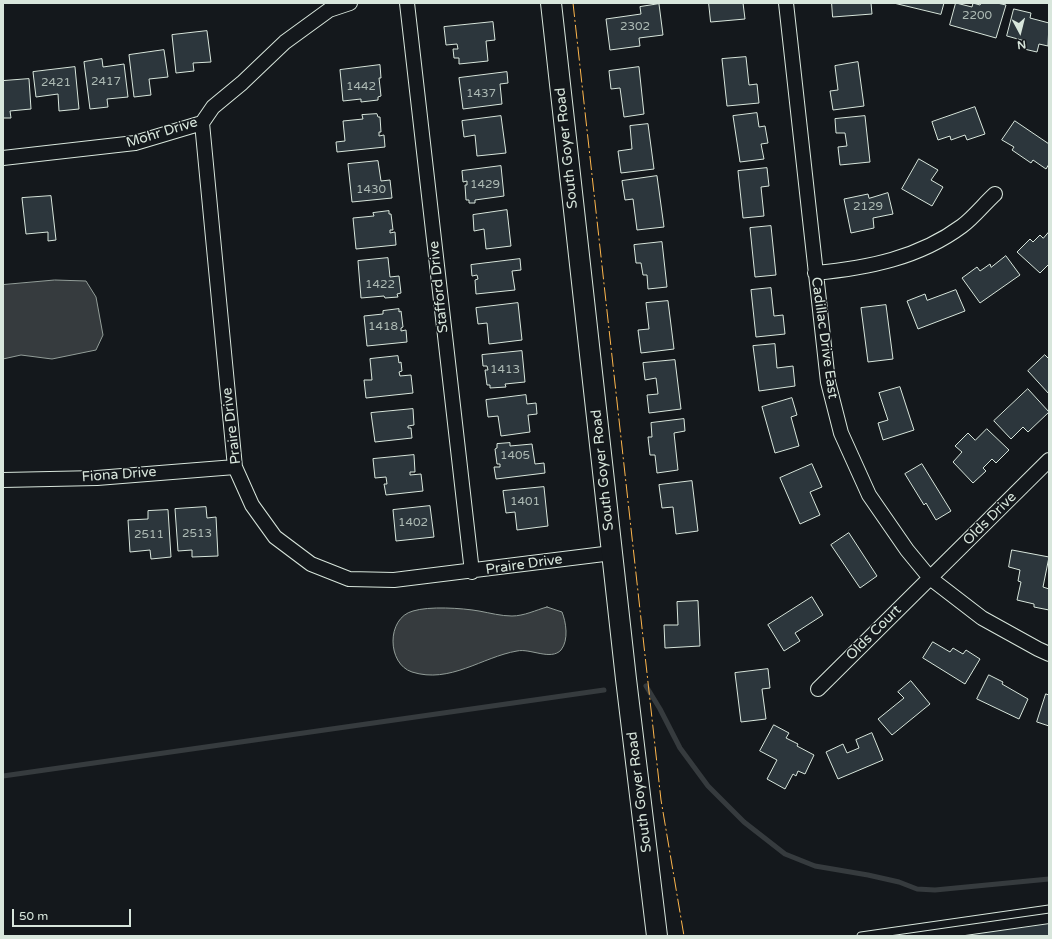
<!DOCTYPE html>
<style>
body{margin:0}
#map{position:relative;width:1052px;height:939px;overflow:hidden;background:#14181c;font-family:"Varela Round",sans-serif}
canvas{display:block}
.frame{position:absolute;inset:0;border:4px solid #d8e6dc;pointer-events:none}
.north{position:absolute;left:1000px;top:12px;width:40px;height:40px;-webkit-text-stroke:3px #14181c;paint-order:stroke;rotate:173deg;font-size:11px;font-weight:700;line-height:16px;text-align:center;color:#d8e6dc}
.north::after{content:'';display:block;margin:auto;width:14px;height:18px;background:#d8e6dc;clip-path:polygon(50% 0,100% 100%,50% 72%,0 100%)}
.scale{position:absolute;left:12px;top:909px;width:119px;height:18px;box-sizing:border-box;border:2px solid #d8e6dc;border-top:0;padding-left:5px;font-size:12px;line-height:14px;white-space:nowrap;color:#d8e6dc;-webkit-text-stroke:3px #14181c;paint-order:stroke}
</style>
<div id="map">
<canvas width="1052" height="939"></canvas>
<div class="frame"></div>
<div class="north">N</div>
<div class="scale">50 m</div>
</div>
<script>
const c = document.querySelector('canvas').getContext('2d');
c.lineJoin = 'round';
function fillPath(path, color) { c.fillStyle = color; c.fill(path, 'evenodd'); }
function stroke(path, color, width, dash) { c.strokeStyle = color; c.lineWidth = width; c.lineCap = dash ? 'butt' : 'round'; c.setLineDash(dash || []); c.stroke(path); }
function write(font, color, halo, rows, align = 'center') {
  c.font = font + ' "Varela Round",sans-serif'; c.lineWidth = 3; c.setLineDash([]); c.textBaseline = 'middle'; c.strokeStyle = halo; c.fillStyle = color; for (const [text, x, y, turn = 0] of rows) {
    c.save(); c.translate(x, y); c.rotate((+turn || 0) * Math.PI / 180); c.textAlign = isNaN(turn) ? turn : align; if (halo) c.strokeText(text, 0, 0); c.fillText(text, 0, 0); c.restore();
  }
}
const water = new Path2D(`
 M55,280L86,281L96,297L103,335L96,350L52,359L21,355L3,359V285Z
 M547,607L562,612C566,622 569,640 561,650C551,661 530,648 517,651C482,657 450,684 412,672C387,664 386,618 413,611C429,606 462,608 479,611C490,613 501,616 512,616C524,616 536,610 547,607Z`);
fillPath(water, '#363b3e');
stroke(water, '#939e99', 1);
stroke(new Path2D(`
 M646,686L660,709L680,748L708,786L744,822L785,854L815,866L868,875L899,882L917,889L935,890L1049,879
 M3,776L604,690`), '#363b3e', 5);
const building = new Path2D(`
 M709,3H743L745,19L711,22Z
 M832,3H871L872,14L833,17Z
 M894,3H944L941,14Z
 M956,3L972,7L973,3L980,5L981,3H997L1006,5L996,38L950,25Z
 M659,4L663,35L639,38L640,46L610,50L606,19L641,14L640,7Z
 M1014,9L1031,13L1030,18L1049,23L1048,46L1039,44L1037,52L1024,49L1025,41L1007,36Z
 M493,22L495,40L486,41L488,61L459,64V58H454L453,49H458L457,44L446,45L444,27Z
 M207,31L211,62L193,63L194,71L176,73L172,35Z
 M164,50L168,77L149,79L151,95L134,97L129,55Z
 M746,57L749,85L757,84L759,103L727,106L722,59Z
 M102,59L103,67L124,64L128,97L107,99L108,107L90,109L84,62Z
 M858,62L864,106L833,110L830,91L838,90L835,66Z
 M380,65L381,78H379L381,96L378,97V100L361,102V99L343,101L340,70Z
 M75,67L79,109L59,111L58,94L36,97L33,72Z
 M639,67L644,114L624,117L620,88L611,89L609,71Z
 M507,72L508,83L500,84L502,104L463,109L459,78Z
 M29,79L31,109L10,111L11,118H3V81Z
 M975,107L985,134L967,140L965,135L951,140L950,136L938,140L932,122Z
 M757,113L759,127L765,126L768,143L761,144L764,159L740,162L733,116Z
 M377,114L378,117H380L381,132H379V136L384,135L385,147L337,152L336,142L345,141L343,121L363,119L362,115Z
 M501,116L506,153L477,156L475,135L464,137L462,121Z
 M865,116L870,162L840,165L838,147L847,146L845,133H836L835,119Z
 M1015,121L1049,144V164L1046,169L1033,160L1031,163L1012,150L1014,147L1002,140Z
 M648,124L654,169L621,173L618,151L632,149L630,126Z
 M919,159L938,170L931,180L943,187L932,206L902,189Z
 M378,161L381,181L390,180L392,198L352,202L348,164Z
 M501,166L504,196L475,200V203H469V200H466L465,185H467V181L463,182L462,171Z
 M767,168L769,186L761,187L764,216L743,218L738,171Z
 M657,176L664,227L637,230L633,199L625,200L622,181Z
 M888,193L893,214L873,218L874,228L851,233L844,199L868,194L869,198Z
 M51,196L56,240L48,241V232L26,234L22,198Z
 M507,210L511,246L486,249L484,229L474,231L473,215Z
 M389,211V214H391L393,230H390V233L395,232L396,245L356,249L353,218L374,216L373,213Z
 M771,226L776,275L755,277L750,228Z
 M1049,232V264L1040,273L1017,252L1030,239L1033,242L1040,235L1043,238Z
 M662,242L667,287L648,289L647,275H643L641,263H636L634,245Z
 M1006,256L1020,275L980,303L962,278L977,267L980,271L990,264L991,267Z
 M388,258L390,277L399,276L401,293L397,294L398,297L385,298L384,296L361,298L358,261Z
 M520,259L521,270L512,271L515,290L476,294L475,280L478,279L477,275L472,276L471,265Z
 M771,288L774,316L783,315L785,334L756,337L751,290Z
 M956,290L965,311L918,329L907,301L925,294L927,300Z
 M668,301L674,349L641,353L638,330L649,329L646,303Z
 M518,303L522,340L489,344L487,323L478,324L476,308Z
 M886,305L893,359L868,362L861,308Z
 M399,309V312L401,311L403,327L401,328V331L406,330L407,342L367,346L364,316L383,314V311Z
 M775,344L777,368L793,366L795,386L759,391L753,346Z
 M522,351L525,382L505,384L506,387L490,388V385H487L485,370H488L487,366H483L482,355Z
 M1045,355L1049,359V394L1028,371Z
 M398,356L399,363L401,362L402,371L399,372L400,376L411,375L413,393L366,398L364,380H372L370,359Z
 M675,360L681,409L649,413L647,395L658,394L656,378L645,380L643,363Z
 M900,387L914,430L883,440L878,423L888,420L879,393Z
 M1028,389L1049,412L1028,432L1023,427L1011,439L994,421Z
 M526,395L527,404L536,403L537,414L528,415L530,432L501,436L498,416L488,417L486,400Z
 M792,398L797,415L791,417L799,446L775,453L762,407Z
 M413,409L414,425L408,426V428H411L412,438L375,442L371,413Z
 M684,419L685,431L674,433L678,470L657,473L655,455H650L648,437H652L651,423Z
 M987,429L1009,450L996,463L992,459L983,468L986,471L973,483L953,462L962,452L955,446L968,433L975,440Z
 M510,443V446L532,444L535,464L544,463L545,473L496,479L494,467H500V464H497L495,449L497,448V444Z
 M414,455L415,472H410V475L421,474L423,491L386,495L384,484H387L386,477L375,478L373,459Z
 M812,464L822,487L810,492L820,515L800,524L780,478Z
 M922,464L951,511L936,520L926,503L924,505L905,474Z
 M692,481L698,531L676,534L673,507L662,508L659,485Z
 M544,487L548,526L517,530L515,512L506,513L503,491Z
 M430,506L434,537L396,541L393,510Z
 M206,507L207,518L216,517L218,556L192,557V550L178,551L175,509Z
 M168,510L171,557L151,559L150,550L130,552L128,520L148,519V511Z
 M849,533L877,576L860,588L831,545Z
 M1012,550L1049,557L1043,587L1049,589V610L1034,607V604L1017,600L1021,582L1018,581L1020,570L1009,567Z
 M812,597L823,615L795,633L800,641L784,651L768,625Z
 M698,601L700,646L665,648L664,625H678L677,602Z
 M933,642L950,652L953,648L963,654L966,650L980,659L965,684L923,658Z
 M768,669L770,688L762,689L766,719L741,722L735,673Z
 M989,675L1003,682L1002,684L1028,699L1019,719L977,699Z
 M911,681L930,704L892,735L878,719L904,698L898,692Z
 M1046,694L1049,695V726L1037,722Z
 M774,725L789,733L786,738L798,744L797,746L814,755L805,774L798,771L796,776L793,774L785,789L767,779L777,760L760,751Z
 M872,733L883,760L838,779L826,752L843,744L847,753L859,748L856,740Z
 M1049,924V936H962Z`);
fillPath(building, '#2c363c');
stroke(building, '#d8e6dc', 1);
const lane = new Path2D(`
 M861,936L1049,909`);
const street = new Path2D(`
 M407,3L472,572
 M786,3L828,382L841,433L869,495L907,550L930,578L982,618L1038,649L1049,654
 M202,123L235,467L252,505L275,537L311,564L349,579L394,580L612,553
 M3,158L135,143L202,123L213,107L242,83L285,42L329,10L350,3
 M815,273C868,268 919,258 962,226C974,217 984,204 995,194
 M3,480L97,478L235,467
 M818,689L1049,460`);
const secondary = new Path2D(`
 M551,3L626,679L657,936`);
stroke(lane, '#d8e6dc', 9);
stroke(street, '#d8e6dc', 16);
stroke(secondary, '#d8e6dc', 22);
stroke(lane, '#14181c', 7);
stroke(street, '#14181c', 14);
stroke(secondary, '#14181c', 20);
stroke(new Path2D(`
 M573,3L661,800L684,936`), '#ffb74d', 1, [14, 3, 2, 3]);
write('12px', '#adbab4', null, [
 ["2200",977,16],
 ["2302",635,27],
 ["2417",106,82],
 ["2421",56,83],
 ["1442",361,87],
 ["1437",481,94],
 ["1429",485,185],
 ["1430",371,190],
 ["2129",868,207],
 ["1422",380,285],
 ["1418",383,327],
 ["1413",505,370],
 ["1405",515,456],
 ["1401",525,502],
 ["1402",413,523],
 ["2513",197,534],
 ["2511",149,535]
]);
write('14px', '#d8e6dc', '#14181c', [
 ["Mohr Drive",162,133,-17],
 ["South Goyer Road",567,148,-96],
 ["Stafford Drive",439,287,-96],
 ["Cadillac Drive East",824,338,82],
 ["Praire Drive",232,426,-97],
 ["South Goyer Road",603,470,-96],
 ["Fiona Drive",119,475,-4],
 ["Olds Drive",990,519,-45],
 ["Praire Drive",524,565,-8],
 ["Olds Court",874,633,-45],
 ["South Goyer Road",640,792,-97]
]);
</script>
